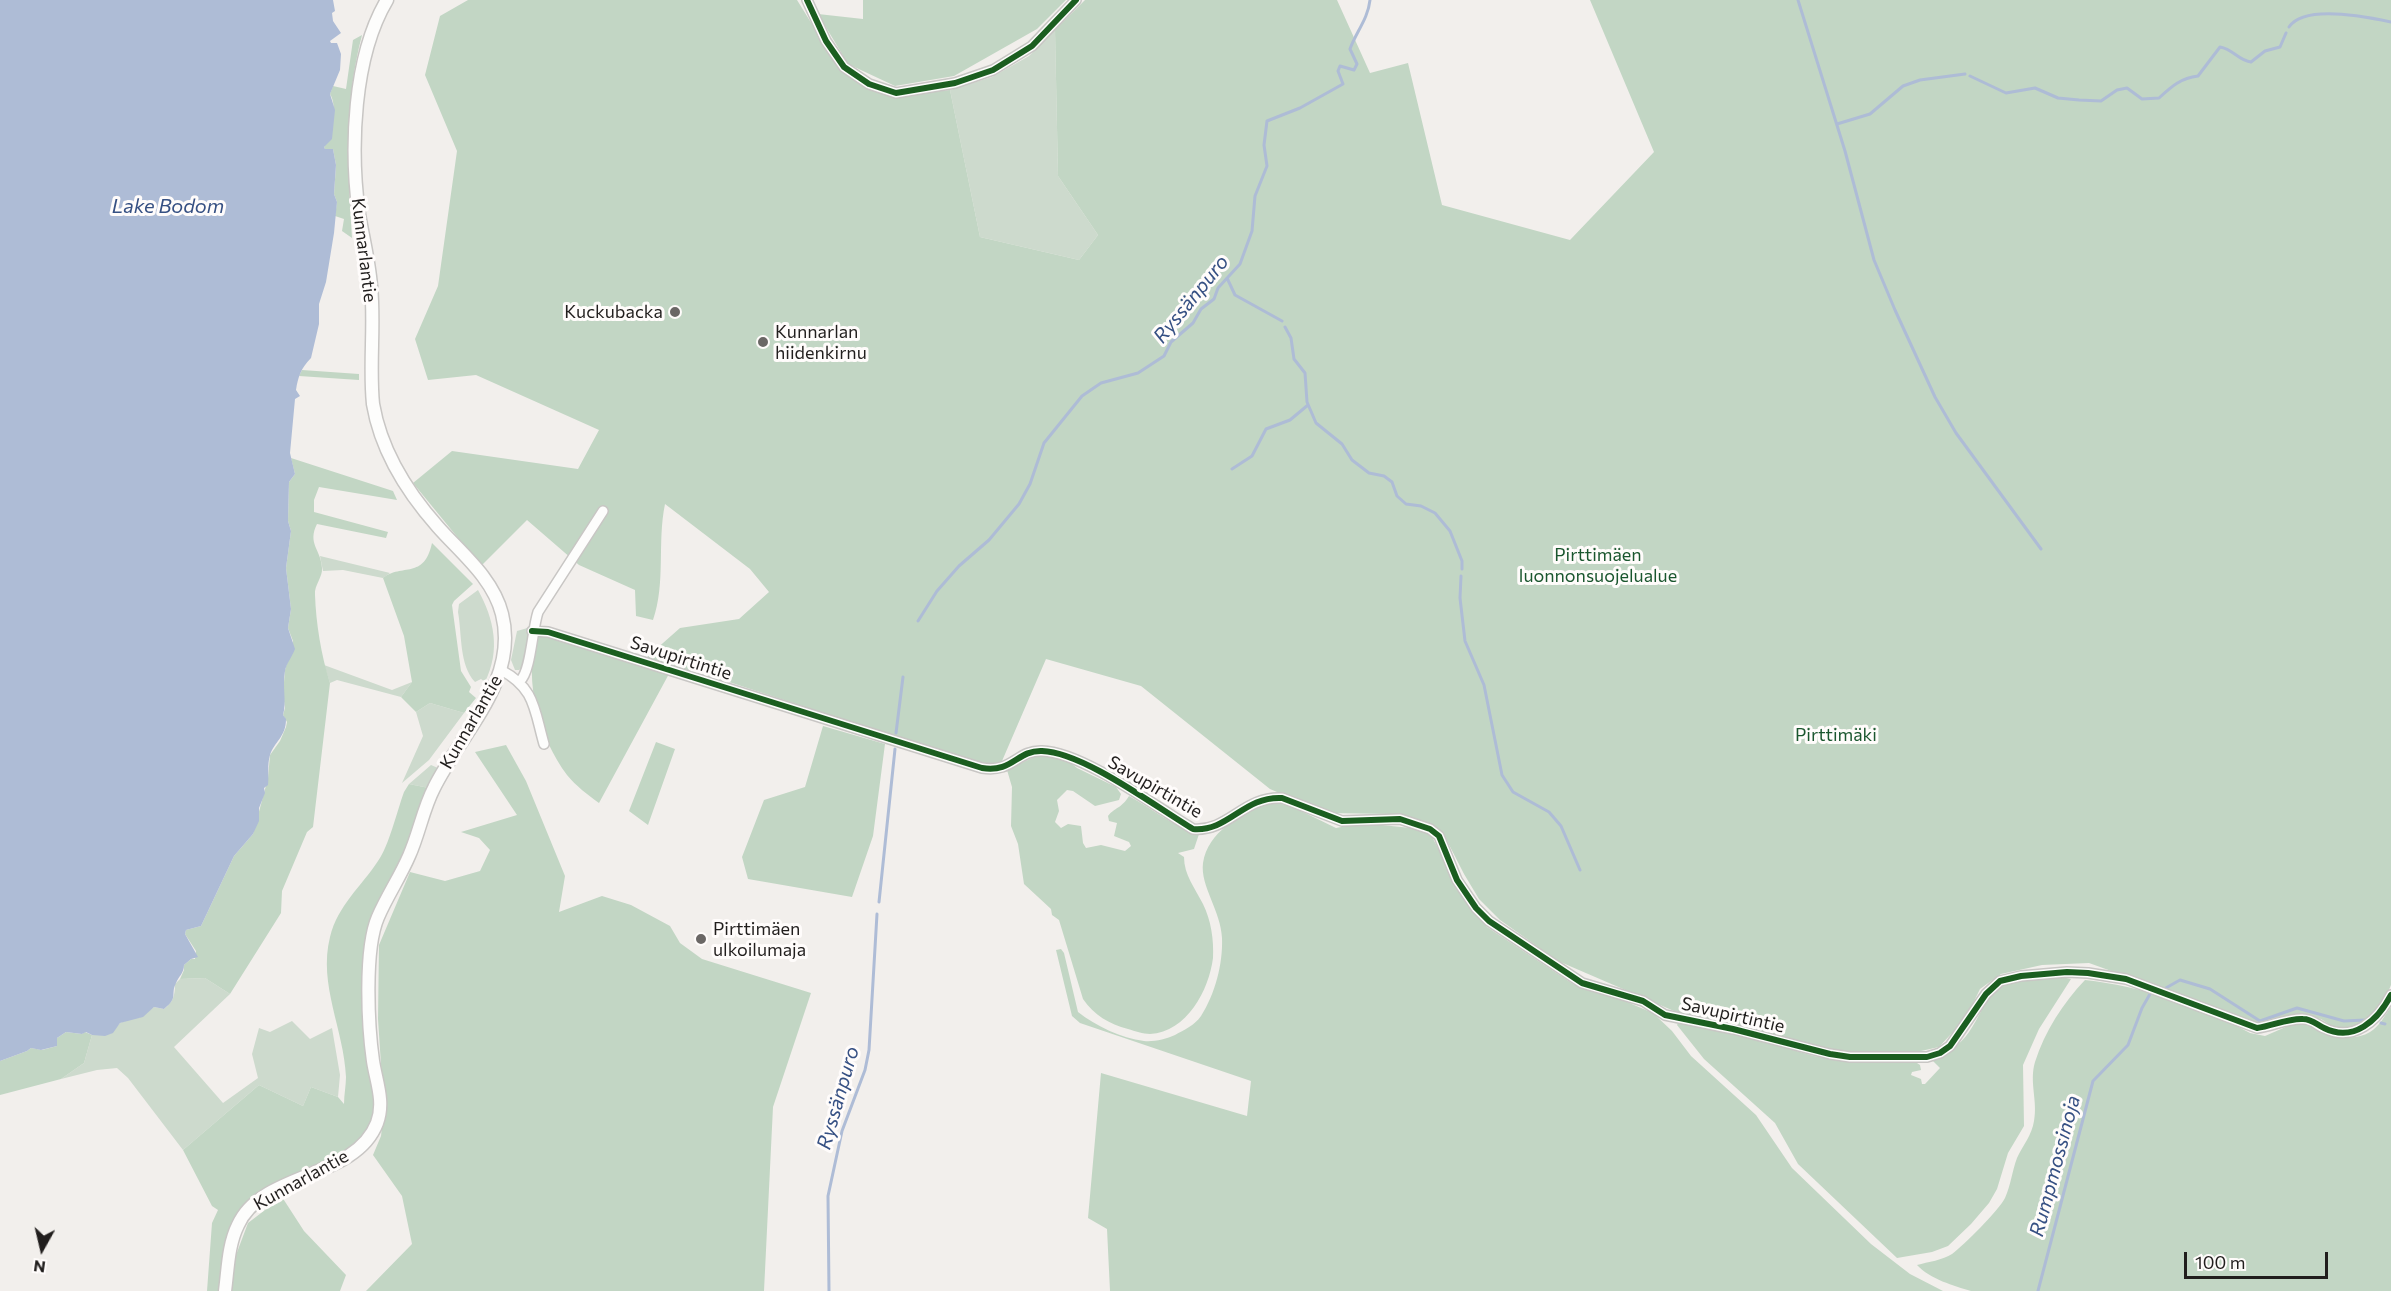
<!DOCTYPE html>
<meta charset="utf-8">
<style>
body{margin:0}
#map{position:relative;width:2391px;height:1291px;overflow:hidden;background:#f2efec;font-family:Commissioner,sans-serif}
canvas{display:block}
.north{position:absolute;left:12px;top:1219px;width:60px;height:60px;-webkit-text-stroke:4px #fffcfb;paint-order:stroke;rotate:188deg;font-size:16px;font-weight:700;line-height:24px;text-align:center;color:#211e1d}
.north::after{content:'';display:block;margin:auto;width:21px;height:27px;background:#211e1d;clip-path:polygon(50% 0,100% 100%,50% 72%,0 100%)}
.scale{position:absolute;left:2184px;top:1252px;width:144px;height:27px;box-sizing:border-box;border:3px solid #211e1d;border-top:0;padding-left:8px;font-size:18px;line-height:21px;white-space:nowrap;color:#211e1d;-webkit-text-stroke:4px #fffcfb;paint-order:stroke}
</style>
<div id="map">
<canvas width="2391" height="1291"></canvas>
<div class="north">N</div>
<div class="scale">100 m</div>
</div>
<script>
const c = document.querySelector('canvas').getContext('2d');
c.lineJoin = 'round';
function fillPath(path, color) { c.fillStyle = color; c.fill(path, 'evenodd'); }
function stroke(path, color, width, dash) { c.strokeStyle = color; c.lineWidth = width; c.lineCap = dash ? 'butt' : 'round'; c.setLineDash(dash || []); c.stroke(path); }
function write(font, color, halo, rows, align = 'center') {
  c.font = font + ' Commissioner,sans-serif'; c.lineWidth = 6; c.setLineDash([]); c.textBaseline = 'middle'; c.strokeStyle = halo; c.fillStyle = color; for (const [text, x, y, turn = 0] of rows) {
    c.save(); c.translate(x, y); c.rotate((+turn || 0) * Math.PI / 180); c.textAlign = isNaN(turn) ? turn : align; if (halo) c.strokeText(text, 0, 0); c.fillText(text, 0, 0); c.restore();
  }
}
fillPath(new Path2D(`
 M1055,30L1058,176L1098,235L1079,260L980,237L950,90L992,77L1029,56Z
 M320,556L390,573L383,578L343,570L323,571Z
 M478,590C494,619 501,650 485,682L481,679L475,682C459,665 462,634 458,612L459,604Z
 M531,627L525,665L519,670H515L511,660L517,631Z
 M324,665L392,690L412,682L401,697L337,680L330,683Z
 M430,703L464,713L429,760L402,783L423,736L416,712Z
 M431,765L438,768L429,788L409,784Z
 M205,978L230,994L174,1047L223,1103L258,1078L252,1054L259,1028L270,1032L292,1021L310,1039L332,1028L340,1075L338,1097L311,1087L303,1106L259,1085L183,1150L128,1078L117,1068L97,1070L61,1079L84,1063L92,1035L110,1034L120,1023L132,1018H139L154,1007L164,1009C173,1002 175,996 175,984L180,979Z`), '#cddacd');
fillPath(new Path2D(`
 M468,0H797L840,69L892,95L950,90L980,237L1079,260L1098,235L1058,176L1055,30L1085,0H1337L1370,73L1408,63L1442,205L1570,240L1654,152L1590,0H2391V985L2384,1002L2371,1020L2356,1028L2333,1027L2321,1019L2294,1014L2276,1022H2253L2089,963L2042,965L2001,974L1980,989L1966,1018L1939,1047L1921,1051L1890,1053L1839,1052L1674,1011L1558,961L1500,920L1479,899L1464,874L1443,833L1390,814L1326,813L1270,789L1141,686L1046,659L999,768L958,757L729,682L646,658L680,628L739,619L769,592L750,569L665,504C657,542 666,583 653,620L636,616L635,590L579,565L527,520L481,566L413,483L452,451L578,469L599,430L476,375L428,380L415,339L438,286L457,151L425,75L440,16Z
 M863,0H1066L1037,29L954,76L895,86L848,64L818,14L863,19Z
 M362,35C344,103 348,169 352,238L342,231L344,219L335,216L337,202L334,194L336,165L333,149H325L324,147C332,136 338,106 330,94L333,86L346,89L353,40Z
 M302,370L359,374V380L299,376Z
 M291,458L393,491L397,500L319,487L314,500V512L388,532L386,538L317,524C307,544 321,549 322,568C323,577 314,585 315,595C316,623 321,655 330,683L313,827L307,832L282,891L281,913L230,994L205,978L180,979L184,970V965L191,959H195L196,951L185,934L186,930L201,926L234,856L253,834L268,778L270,755L280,741L286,727L287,722L283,715L285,708L283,694L285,670L293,641L288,628L291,609L286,568L291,531L288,521L289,482L295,474Z
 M432,543L473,584L454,601L452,605L461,671L471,687L469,692L476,698L464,713L430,703L416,712L401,697L412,682L404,636L383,578C402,563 424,580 432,543Z
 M545,633L670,672L599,803C588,795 576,786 567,775C539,737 524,683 536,637Z
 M823,726L885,744L873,836L852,897L748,879L742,857L764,800L805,787Z
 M656,742L675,749L648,825L629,811Z
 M506,745L526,781L565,876L559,912L602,896L631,905L670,926L680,943L702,959L811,993L773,1107L764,1291H366L412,1244L402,1196L373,1155L381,1136L384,1110L378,1019L379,945L410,872L445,881L480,871L490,850L479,838L461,832L517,815L475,752Z
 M1052,754L1066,759L1077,768L1116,787L1121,794L1119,800L1095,806L1073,791L1067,790L1057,800L1059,811L1055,822L1061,828L1068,824L1081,826L1083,843L1086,848L1101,845L1125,851L1131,846L1129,842L1114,836L1117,823L1109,821L1108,816C1115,807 1121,809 1129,796C1154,810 1171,825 1199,834L1194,849L1178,853L1184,857C1184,875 1195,888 1203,904C1211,920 1214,940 1213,958C1209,990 1187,1032 1150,1034C1143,1034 1135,1031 1128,1029C1109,1024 1094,1015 1083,999L1059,920L1052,915L1051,909L1024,884L1018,844L1011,826L1012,787L1007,770L1036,756Z
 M409,784L429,788L410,846L368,940L376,1095C374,1109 374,1123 365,1135C347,1158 271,1193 243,1209L221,1291H207L212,1223L218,1210L212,1206L183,1150L259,1085L303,1106L311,1087L338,1097L344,1104C344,1095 346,1085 346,1077C344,1029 318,985 330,937C338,905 361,887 378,861C389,846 397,811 404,792Z
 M1266,802L1279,803L1297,809L1336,828L1362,823L1411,828L1431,835L1469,906L1487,927L1573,984L1620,999L1653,1013L1672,1031L1691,1056L1756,1115L1792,1168L1871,1244L1910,1274L1943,1291H1110L1107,1229L1088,1218L1101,1073L1247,1116L1251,1081L1080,1023L1072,1016L1056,950L1061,949L1064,953L1078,1012C1096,1026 1121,1038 1144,1041C1154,1042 1166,1039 1175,1035C1184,1030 1195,1025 1201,1016C1215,994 1223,964 1222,938C1221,911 1200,886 1203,863C1208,831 1240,816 1266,802Z
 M2057,976L2071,979L2039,1029L2023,1065L2024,1126L2008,1153L1997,1189L1989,1203L1971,1224L1948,1246L1932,1252L1897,1258L1798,1164L1775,1123L1704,1059L1677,1025L1679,1021L1751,1038L1814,1056L1839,1061H1914L1920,1065L1921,1070L1912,1072L1911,1075L1921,1079L1922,1084H1925L1940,1068L1933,1061C1947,1054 1960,1045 1969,1032C1979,1018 1984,1000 1998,989C2010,979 2042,978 2057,976Z
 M2085,980C2141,986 2200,1006 2250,1033L2265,1036L2297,1022C2320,1028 2346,1046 2370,1032C2379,1027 2385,1015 2391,1007V1291H1971C1954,1286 1930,1279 1917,1265C1928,1262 1943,1260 1952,1254C1963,1246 2000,1209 2005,1198C2011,1185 2012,1171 2017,1158C2023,1145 2032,1135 2034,1121C2038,1101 2029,1082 2035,1062C2045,1031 2063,1003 2085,980Z
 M66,1032L82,1034L85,1032L92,1035L84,1063L61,1079L0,1095V1061L27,1051L31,1048L42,1050L57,1046V1038Z
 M282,1197L304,1231L346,1275L340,1291H231L236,1255L248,1223Z`), '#c2d6c4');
fillPath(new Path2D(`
 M0,0H333L335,11L332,13L333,21L341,33L330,41L331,43H337L341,54L340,70L330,94L335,110L332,139L324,147L325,149H333L336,165L334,194L337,202L334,233L326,282L319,304V324L311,358C301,368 298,377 296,390L300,396L295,399L290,453L295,474L289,482L288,521L291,531L286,568L291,609L288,628L295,649C292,657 286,664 285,671C282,686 287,702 283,715L286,719C286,737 274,742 270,755C267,765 269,775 268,785L264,788L265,793L259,808V821L253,834L234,856L201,926L186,930L185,934L198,957L191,959L184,965C184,973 179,976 176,983C170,995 179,997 164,1009L154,1007L143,1017L120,1023L113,1033L105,1036L92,1035L86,1032L82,1034L66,1032L57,1038V1046L41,1050L31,1048L27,1051L0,1061Z`), '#aebcd6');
stroke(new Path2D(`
 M1798,0L1845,151L1874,260L1895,310L1935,397L1956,433L2041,549
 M2289,27C2304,4 2368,17 2391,22
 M1970,76L2006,93L2035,88L2058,98L2079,100L2101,101L2117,90L2127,88L2142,99L2159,98C2172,86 2181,78 2198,76L2220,47C2233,49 2239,61 2251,62L2265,51L2280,47L2286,33
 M1837,124L1870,114L1903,86L1920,80L1965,74
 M1227,278L1235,295L1282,321
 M1285,327L1291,338L1294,359L1305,373L1307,402L1316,423L1342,444L1352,460L1369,473L1384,476L1392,482L1397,496L1406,504L1421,506L1435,513L1450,531L1462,561V569
 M1232,469L1252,456L1266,429L1290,420L1308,405
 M1461,576L1460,598L1465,641L1484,685L1502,775L1513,792L1549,812L1561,826L1580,870
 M918,621L937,591L959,566L989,540L1019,504L1030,484L1044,443L1082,396L1101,383L1138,373L1164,356L1171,342L1193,323L1201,309L1214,299L1218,288L1240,264L1252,231L1255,196L1267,166L1264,145L1267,121L1300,108L1343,84L1338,71L1340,66L1354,70L1357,64L1350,49C1356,32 1368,19 1370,0
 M896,733L903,677
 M879,902L895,749
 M2164,989L2180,980L2210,989L2260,1021L2297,1008L2344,1021L2365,1020
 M2381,1023L2385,1024
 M829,1291L828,1196L842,1131L865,1070L869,1050L877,914
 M2038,1291L2093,1081L2128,1045L2142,1008L2150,994`), '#aebcd6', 3);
const minor = new Path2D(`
 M807,0L826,41L844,67L869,84L896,93L955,83L993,70L1032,46L1076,0
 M532,631L548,632L982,768C1013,773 1017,750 1042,751C1083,752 1156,807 1193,829C1229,832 1243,796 1282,798L1342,821L1400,819L1430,829L1439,836L1457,880L1476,908L1489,921L1582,983L1643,1001L1665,1015L1733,1029L1830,1054L1850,1057H1927L1940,1053L1950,1046L1986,994L2000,981L2021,976L2067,972L2088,973L2126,979L2257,1028C2272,1026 2289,1018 2303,1019C2312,1019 2317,1025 2324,1028C2354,1043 2378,1020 2391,995
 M501,670C535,688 534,709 544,744
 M520,681C531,671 532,630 538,612L603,511`);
const secondary = new Path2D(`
 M225,1291C228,1269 228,1245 238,1225C262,1171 355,1180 377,1123C385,1102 376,1081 373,1061C368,1026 364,949 378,917C387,896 400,877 409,856C419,834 423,809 434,788C461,733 519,681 502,614C493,578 461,553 438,527C407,492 381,451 373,404C369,365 375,325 371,286C369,261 363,238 359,214C350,149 353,57 387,0`);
stroke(minor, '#c8c6c4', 12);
stroke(secondary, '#c8c6c4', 15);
stroke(minor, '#fdfdfc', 9);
stroke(secondary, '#fdfdfc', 12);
stroke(new Path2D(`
 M807,0L826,41L844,67L869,84L896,93L955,83L993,70L1032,46L1076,0
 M532,631L548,632L982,768C1013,773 1017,750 1042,751C1083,752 1156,807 1193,829C1229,832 1243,796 1282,798L1342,821L1400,819L1430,829L1439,836L1457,880L1476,908L1489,921L1582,983L1643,1001L1665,1015L1733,1029L1830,1054L1850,1057H1927L1940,1053L1950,1046L1986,994L2000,981L2021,976L2067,972L2088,973L2126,979L2257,1028C2272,1026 2289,1018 2303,1019C2312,1019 2317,1025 2324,1028C2354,1043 2378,1020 2391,995`), '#1b5e20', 6);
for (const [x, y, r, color] of [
 [675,312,6,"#6a6765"],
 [763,342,6,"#6a6765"],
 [701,939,6,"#6a6765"]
]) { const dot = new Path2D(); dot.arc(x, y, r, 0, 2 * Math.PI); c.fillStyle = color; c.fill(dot); stroke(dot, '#fffcfb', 2); }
write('18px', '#211e1d', '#fffcfb', [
 ["Kunnarlantie",364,250,83],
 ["Savupirtintie",681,658,18],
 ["Kunnarlantie",471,722,-60],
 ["Savupirtintie",1155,787,30],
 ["Savupirtintie",1733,1015,13],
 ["Kunnarlantie",301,1180,-29]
]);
write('18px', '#211e1d', '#fffcfb', [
 ["Kuckubacka",663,312,"right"],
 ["Kunnarlan",775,332],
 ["hiidenkirnu",775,353],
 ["Pirttimäen",713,929],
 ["ulkoilumaja",713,950]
], 'left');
write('18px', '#1a562e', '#fffcfb', [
 ["Pirttimäen",1598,555],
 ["luonnonsuojelualue",1598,576],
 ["Pirttimäki",1836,735]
]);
write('italic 20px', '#365083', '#fffcfb', [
 ["Lake Bodom",168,206],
 ["Ryssänpuro",1191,299,-51],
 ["Ryssänpuro",838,1098,-74],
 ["Rumpmossinoja",2055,1166,-75]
]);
</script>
